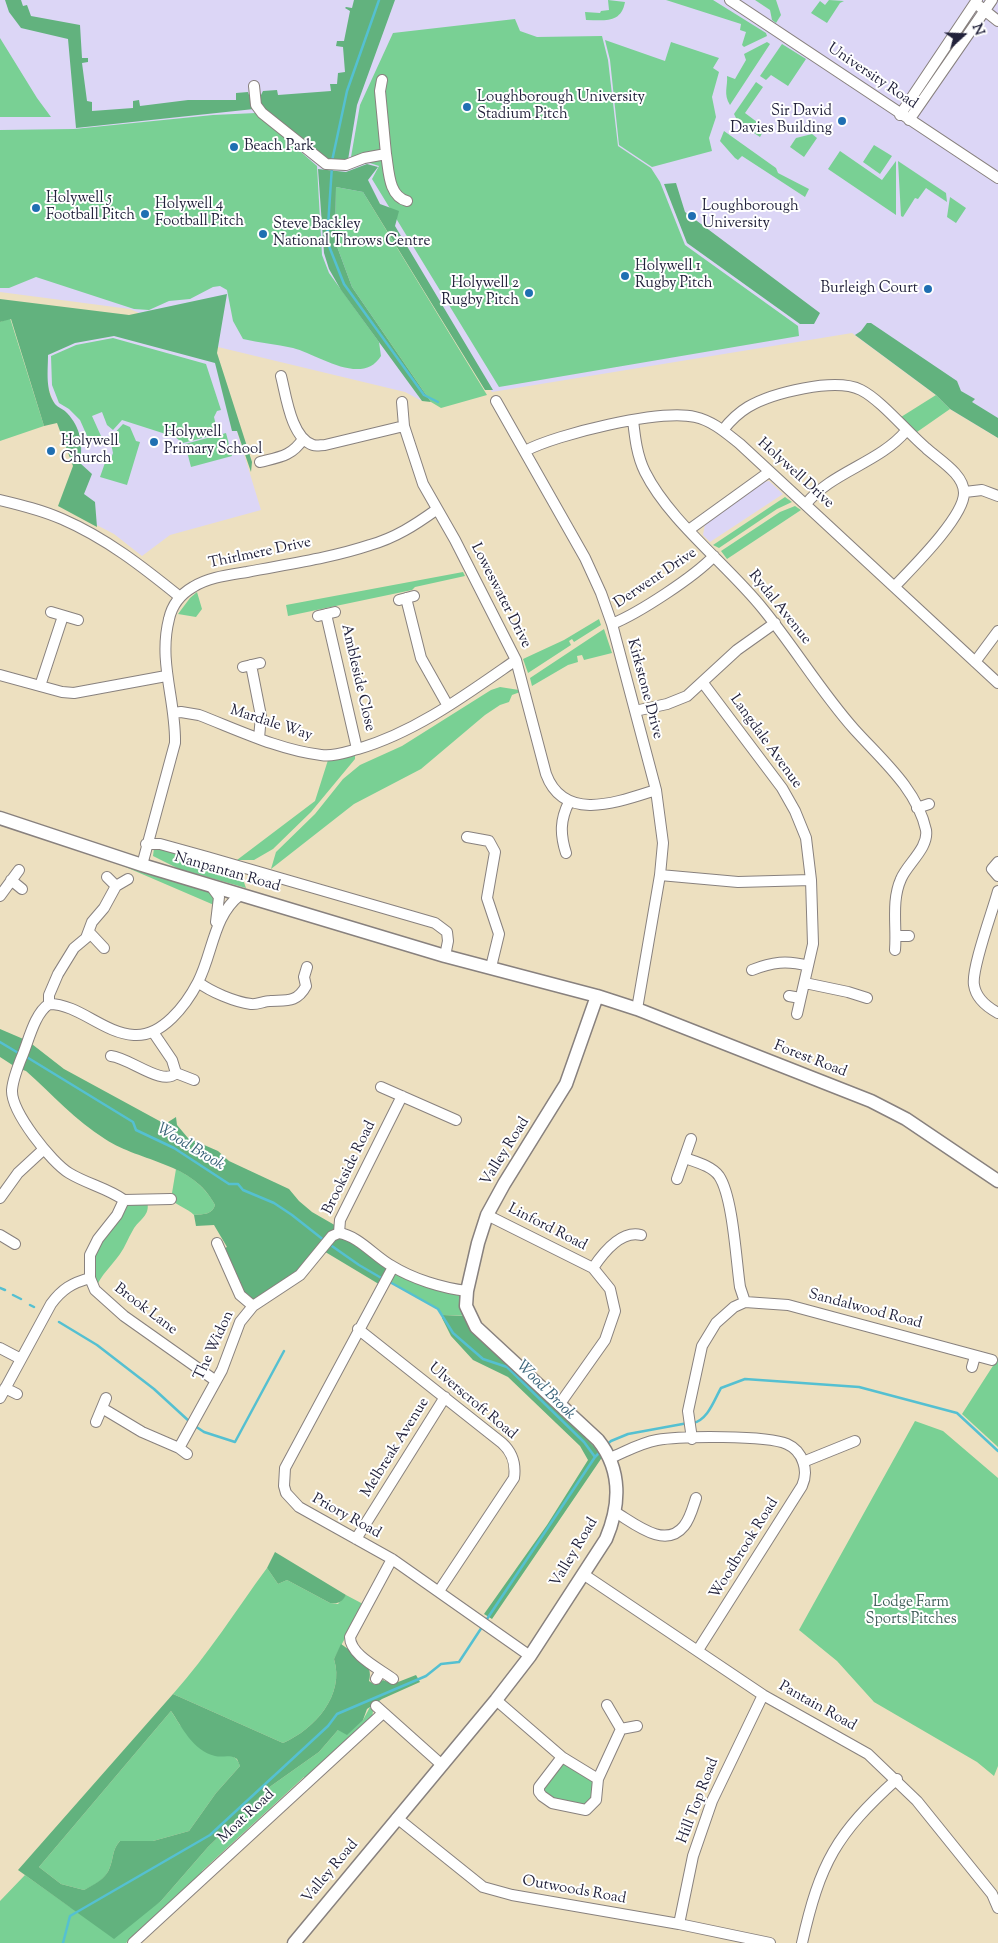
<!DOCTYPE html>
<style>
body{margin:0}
#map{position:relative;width:998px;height:1943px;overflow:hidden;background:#ede0c0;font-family:"Sorts Mill Goudy",serif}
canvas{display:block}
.north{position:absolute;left:938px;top:10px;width:50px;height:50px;-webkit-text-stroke:4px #fff;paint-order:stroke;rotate:70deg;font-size:14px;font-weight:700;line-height:20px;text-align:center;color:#22223b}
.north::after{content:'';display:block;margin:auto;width:18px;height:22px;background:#22223b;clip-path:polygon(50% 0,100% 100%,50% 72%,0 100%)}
</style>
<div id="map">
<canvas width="998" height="1943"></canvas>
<div class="north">N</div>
</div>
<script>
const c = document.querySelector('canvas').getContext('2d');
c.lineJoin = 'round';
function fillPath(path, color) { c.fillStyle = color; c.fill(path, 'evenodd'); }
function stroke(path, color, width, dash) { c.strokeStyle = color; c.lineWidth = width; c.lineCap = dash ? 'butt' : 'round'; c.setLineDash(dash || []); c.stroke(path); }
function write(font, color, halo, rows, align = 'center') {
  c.font = font + ' "Sorts Mill Goudy",serif'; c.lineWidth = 4; c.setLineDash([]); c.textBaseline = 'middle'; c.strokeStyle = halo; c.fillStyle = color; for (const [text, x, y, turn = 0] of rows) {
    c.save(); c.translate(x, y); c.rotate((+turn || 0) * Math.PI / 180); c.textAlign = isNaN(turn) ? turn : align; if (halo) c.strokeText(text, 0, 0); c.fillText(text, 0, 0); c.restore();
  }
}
fillPath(new Path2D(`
 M0,0H998V438L950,409L936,395L852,333L492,392L365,179L385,348L422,401L405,392L218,347L130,309L0,292Z
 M32,308L214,356L261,510L170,535L142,556L114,534L60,506L76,462L45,379Z
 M769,481L783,494L710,542L703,535L705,524L763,482Z`), '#dcd6f6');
fillPath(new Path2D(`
 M608,0L625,2C621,24 604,20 586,20L585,12L600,13L601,11L609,10Z
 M666,0H713L766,33L767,36L744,47L742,45L746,32L740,30L741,24Z
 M755,0H776L781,15L776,23L772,20L770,10Z
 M829,0L844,1L840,3L827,23L811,13L820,1L825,5Z
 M515,19L520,31L537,37L602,36L608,60L618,146L651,168L660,182L685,245L798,326L799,336L499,387L372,179L379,166L351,157L360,105L393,33Z
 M0,38L37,98L51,117H0Z
 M605,40L665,61L671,42L719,58L713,68L719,72L712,97L716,117L709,138L712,151L652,167L619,145L610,60Z
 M767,42L770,44L730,105C723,94 728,86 727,76L735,79L746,60L744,54Z
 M782,44L806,59L788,86L771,75L766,80L760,76Z
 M756,82L763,87L745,113L765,128L760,137L734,120L736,118L734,114Z
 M256,113L317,166L322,255L329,273L379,342L381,356C362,387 317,354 293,348C276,344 259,343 243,339L233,321L227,290L220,286L213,287L190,299L169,301L149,310L134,309L36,277L9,288H0V130L74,129L213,115Z
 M724,131L776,168L778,173L809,189L805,197L742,156L738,160L735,158L720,141Z
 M812,134L817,138L804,157L790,147L796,138Z
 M874,145L892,156L880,174L863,162Z
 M840,151L882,180L896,161V215L828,169Z
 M898,161L946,193L947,202L926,188L918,199L915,198L903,217L901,216Z
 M336,187L363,192L487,395L441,408L431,402L352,287L335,241Z
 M950,197L966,208L956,223L947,217Z
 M10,318L44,426L0,441V322Z
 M113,338L206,364L221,410L217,411L214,417L218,434L183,443L175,437L122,420L113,430L107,425L102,412L92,416L101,436L95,440L88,438L80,420L69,409L59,403L52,385L51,356L76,345Z
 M936,395L950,409L917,432L901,417Z
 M123,424L130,427L136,441L140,442L127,485L100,477L107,457L111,458L113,453L110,438Z
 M226,433L232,456L191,467L185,444Z
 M785,497L792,502L777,509L719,548L713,545Z
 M795,506L801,510L727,559L721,551L780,512Z
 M463,572L465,576L415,587L412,590L288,616L286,605Z
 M197,592L202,609L196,617L178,614L190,598Z
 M599,619L601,625L574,642L572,639L569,641L571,645L528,673L523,659L564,640Z
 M604,629L612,653L584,660L582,655L577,656L578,662L568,665L532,686L530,678Z
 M500,687L519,690L520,692L512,695L509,702L500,705L485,715L421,769L354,804L271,869L276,852L315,814L343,779L360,765L402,746L491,690Z
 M355,755V759L311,812L273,849L254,860H237L315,801L328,760Z
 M158,847L240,871L246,888L179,869L153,856L154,848Z
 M114,862L210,892L214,898V905Z
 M176,1169C193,1178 206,1188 215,1205C212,1215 203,1214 194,1215C187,1208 177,1206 171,1199Z
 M147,1201C151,1216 139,1219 133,1230C128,1238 125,1247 120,1254C111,1267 101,1274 95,1290L90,1255L122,1206Z
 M393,1267L467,1291L470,1316L443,1315L438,1309L385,1280Z
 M998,1358V1447L962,1414Z
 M915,1421L943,1431L998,1478V1766L994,1776L977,1762L874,1702L837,1661L799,1630Z
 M267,1568L278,1584L287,1580L330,1603L338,1604L346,1595L363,1604L334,1659C345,1695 315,1729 283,1743L173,1694C208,1655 236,1610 267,1568Z
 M370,1707L373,1711L372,1719L309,1777H304L202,1871L201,1876L126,1943H0V1901L25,1875L70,1907L146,1911L161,1901L208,1847L271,1786L319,1752L338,1730L363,1720Z
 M171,1711L180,1725L224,1756C233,1755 237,1757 240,1766L216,1793L189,1831L153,1841H120C112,1850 114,1856 110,1867C106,1879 95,1885 84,1890L61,1884L39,1867Z
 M562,1757L598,1779L590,1807L552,1803L539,1787Z`), '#79d094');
fillPath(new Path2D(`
 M5,0H21L23,6L27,5L31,16L80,25L82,58H88V62L82,63L87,101L92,102V111L133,108V101L139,100L140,106L188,100H236V93L248,92L254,109L76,128L68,39L21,28L9,12Z
 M354,0H395L357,105L348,160L337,161L324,159L261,106L259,99L263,91L277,90L278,95L331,91L330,84H337L338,73L345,72L343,47L336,46L337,41H344L350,11L345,8L346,7L352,8Z
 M367,164L378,167L368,180L380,204L399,211L395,226L493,390H485L363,192L336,187L335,241L352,287L431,402L422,401L341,290L329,269L324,253L318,169L346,172Z
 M676,183L685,212L820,313L814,324H800L687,243L664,184Z
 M227,294L217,353L252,462L251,472L237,431H232L215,363L114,336L75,343L48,355C48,371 45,390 55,404C58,408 64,409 67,413C81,428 83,444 80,463L92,474L84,494L95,502L97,527L58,506L73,466L57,423L44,426L11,319L0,322V299L129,315Z
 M867,323H871L957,381L961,391L975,399L972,402L998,418V438L950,409L936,395L855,335L861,331Z
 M0,1029L28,1041L64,1069L165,1124L176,1117L177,1125L188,1138L218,1151L229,1161L289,1189L299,1201L312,1212L338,1227L393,1267L382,1286L322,1250L309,1265L253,1306L240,1295L221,1250L227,1247L214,1225L196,1226L194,1215C203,1214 212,1215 215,1205C193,1162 142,1163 105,1139C76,1121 52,1094 26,1071L17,1068L0,1057Z
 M443,1315L463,1316L474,1332L557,1408L603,1456L492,1619L484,1614L547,1525L588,1460L580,1446L508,1377L473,1360L451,1336L442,1318Z
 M275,1552L346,1595C342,1602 339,1604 330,1603L287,1580L278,1584L267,1568Z
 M341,1644C354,1654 375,1663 369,1681L375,1685L383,1680L393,1684L416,1675L420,1682L382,1699L367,1709L363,1720L347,1735L338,1730L319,1752L271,1786L208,1847L161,1901L114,1939L18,1870L173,1694L283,1743C315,1729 345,1695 334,1659ZM171,1711C182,1727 193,1751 215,1756C223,1758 229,1754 237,1759L240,1766L216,1793L189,1831L153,1841H120C112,1850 114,1856 110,1867C106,1879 95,1884 84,1890L61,1884L39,1867Z`), '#62b27e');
stroke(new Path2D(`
 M332,161L347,91L379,0
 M332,166L327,241L344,284L424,395L438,402
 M0,1042L20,1054
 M25,1056L133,1122L136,1130L174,1148L229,1184H238L243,1190L274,1203L292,1215L325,1241
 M329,1244L359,1265L383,1279
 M388,1281L438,1309L453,1333L483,1359L507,1367L584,1442L595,1457L600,1452
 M0,1288L5,1290
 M13,1295L21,1299
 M30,1305L34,1307
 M59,1322L97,1345L154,1389L190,1422
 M693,1423C708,1420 714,1400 721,1388L745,1379L859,1387L957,1413L998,1451
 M195,1426L204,1432L235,1442L284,1351
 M605,1446L611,1441L628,1434L688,1423
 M485,1622L595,1457
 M63,1943L70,1916L210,1835L328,1726L337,1714L426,1676L441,1664L459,1662L482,1627`), '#55c0d1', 2.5);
const minor = new Path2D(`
 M730,0L998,178
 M979,6L998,21
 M382,80L380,91L386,154
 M254,86L256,105L262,113L326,164L346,165L364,158L386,154C389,170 388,196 407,201
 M900,115L977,0
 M909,120L992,0
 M281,376C286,395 291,438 313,445C316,446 321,445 325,445L404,426
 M496,401L585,558L601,593L612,624L656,790L663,843L660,875L637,1009
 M402,402L404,426L423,484L455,540L516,660L546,774C564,823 618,802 656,790
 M633,420C635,438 637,456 645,472C670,522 728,565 763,609C795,648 821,692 854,729C881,759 917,789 926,830C929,848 907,864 901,879C891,901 897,927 895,950
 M723,430C730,421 738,413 748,407C772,393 835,377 861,390C881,400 908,433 926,448C939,460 964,474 964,493C964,517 912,568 895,586
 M525,451C557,434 660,409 695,417C713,421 726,433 740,444L998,683
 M260,462C280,457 292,456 303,439
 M965,492L982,490L998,496
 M0,500C21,505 42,510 62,519C106,538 143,567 180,597
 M806,504C831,472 879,463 906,431
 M690,529L769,472
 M406,598L421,658L448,706
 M399,600L414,596
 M51,612L78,620
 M326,614L357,749
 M318,616L335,612
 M612,624C639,613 694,577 714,556
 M975,662L998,631
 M251,665L261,716L259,738
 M243,667L260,663
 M0,675L62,692L74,693L166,676
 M703,683L782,788L795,811L806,838L811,880L813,944L797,1014
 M40,686L63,616
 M635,711L667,704L687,696L737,650L775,623
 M173,713L181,712L199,715C238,730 279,750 321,755C334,757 346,752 358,749C416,732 467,694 516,660
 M917,808L929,804
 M467,837L489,841L495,852L487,898L499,934L491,967
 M146,844H160L207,857L435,923L447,932L448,941L445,956
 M566,853C560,834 560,820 569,802
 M998,862L992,869L998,876
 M142,865L175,743C176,701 158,662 169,619C172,605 181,594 193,587C209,577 229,575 247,572C288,564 331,558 370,545C395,538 415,525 436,510
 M660,875L738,882L811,880
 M107,877L116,886
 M11,880L22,889
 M211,886L219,897L216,922
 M998,891C993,910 971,969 974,985C976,999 987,1007 998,1013
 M0,896L19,870
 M89,932L104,948
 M896,936H909
 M752,970C772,962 787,960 808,966
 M198,982C211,992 235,1002 251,1004C257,1005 264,1001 270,1001C286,1000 297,1003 306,986L304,977L307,967
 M805,983L848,992L867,998
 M789,996L800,998
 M49,1004V995L58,974L74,948L86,938L92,922L104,908L116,886L128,879
 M153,1032L172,1060L176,1073
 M111,1056C130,1058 163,1087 176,1073
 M176,1073L194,1080
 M381,1087L456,1120
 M685,1158C696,1162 712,1166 719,1176C733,1197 736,1260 740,1287L745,1302
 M677,1179L691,1139
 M0,1198L18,1173L44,1149
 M124,1200C107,1188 87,1184 69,1173C52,1163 11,1112 12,1090C13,1078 18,1066 23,1054C29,1039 35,1013 49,1004C79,1004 103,1033 134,1035C162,1037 186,1005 198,982C213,953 213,916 240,895
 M124,1200L117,1215L98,1239L90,1255V1278L95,1290L124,1316L216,1381
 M124,1200L171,1199
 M487,1215L593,1268L610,1289L615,1311L605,1340L559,1405
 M339,1233L340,1220L402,1096
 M339,1233C359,1236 375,1257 392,1266C413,1279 442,1288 467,1291
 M0,1235L15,1244
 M217,1243L240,1295L253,1306
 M393,1267L285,1468L284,1486L286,1493L299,1507L392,1559L530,1656
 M593,1268C603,1253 621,1230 641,1235
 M358,1329L502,1443C513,1453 516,1464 514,1478L439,1591
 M0,1348L21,1359
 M972,1367L975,1356
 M5,1388L17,1394
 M0,1398L51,1304C62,1289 72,1283 90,1278
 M102,1408L142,1432L179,1448L187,1454
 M96,1422L106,1398
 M692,1439L688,1411L702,1346L716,1323L734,1307L745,1302L788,1305L992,1360
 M179,1448L222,1370L240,1322L253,1306L300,1275L332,1236L339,1233
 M610,1458C625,1452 640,1443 657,1440C680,1436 767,1435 787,1444C803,1451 809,1471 802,1486L698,1650
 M803,1462L855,1441
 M615,1512C634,1523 665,1550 684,1526C690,1519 693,1507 696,1498
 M356,1539L445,1397
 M392,1559L350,1637C350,1655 380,1669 393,1679
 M583,1574L763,1695L868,1754L917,1801L992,1894L998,1908
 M376,1679L381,1671
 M496,1700L562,1757L598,1779L621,1729
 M607,1705L621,1729L637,1726
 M376,1706L442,1765
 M562,1757L539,1787V1792L542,1796L552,1803L586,1810L596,1800L598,1779
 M397,1818L483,1887L512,1895L679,1924L770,1943
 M679,1924L693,1856L712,1801L763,1695
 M133,1943L383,1713
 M802,1943C820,1863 836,1834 897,1779`);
const tertiary = new Path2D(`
 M0,818L142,865L445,956L597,996L637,1009L871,1101L906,1119L998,1181
 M294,1943L496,1700L530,1656L606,1539C620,1506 622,1470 598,1440L476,1327L466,1306L467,1291L478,1243L487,1215L504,1184L566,1084L597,996`);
stroke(minor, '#88817e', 12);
stroke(tertiary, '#88817e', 15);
stroke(minor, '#fff', 10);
stroke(tertiary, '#fff', 12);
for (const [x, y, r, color] of [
 [467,107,5,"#1f6fb2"],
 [842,121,5,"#1f6fb2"],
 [234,147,5,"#1f6fb2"],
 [36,208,5,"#1f6fb2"],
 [145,214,5,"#1f6fb2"],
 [692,216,5,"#1f6fb2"],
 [263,234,5,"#1f6fb2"],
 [625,276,5,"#1f6fb2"],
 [928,289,5,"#1f6fb2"],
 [529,293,5,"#1f6fb2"],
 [154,442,5,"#1f6fb2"],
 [51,451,5,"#1f6fb2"]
]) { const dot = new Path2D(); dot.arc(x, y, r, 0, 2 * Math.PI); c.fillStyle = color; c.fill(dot); stroke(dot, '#fff', 2); }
write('15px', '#22223b', '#fff', [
 ["University Road",872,77,34],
 ["Holywell Drive",795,474,42],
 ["Thirlmere Drive",260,554,-12],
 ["Derwent Drive",656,579,-34],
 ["Loweswater Drive",500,596,63],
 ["Rydal Avenue",779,608,51],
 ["Ambleside Close",357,678,77],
 ["Kirkstone Drive",644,689,75],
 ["Mardale Way",271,724,18],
 ["Langdale Avenue",765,742,54],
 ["Nanpantan Road",227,873,16],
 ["Forest Road",810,1060,21],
 ["Valley Road",506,1152,-58],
 ["Brookside Road",350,1168,-64],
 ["Linford Road",547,1228,27],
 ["Brook Lane",145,1310,37],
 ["Sandalwood Road",865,1310,15],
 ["The Widon",215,1346,-65],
 ["Ulverscroft Road",472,1402,40],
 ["Melbreak Avenue",396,1448,-58],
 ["Priory Road",346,1517,29],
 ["Woodbrook Road",745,1549,-58],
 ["Valley Road",575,1553,-59],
 ["Pantain Road",817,1707,29],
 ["Hill Top Road",699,1801,-69],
 ["Moat Road",247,1817,-43],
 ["Valley Road",331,1872,-50],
 ["Outwoods Road",574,1891,10]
]);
write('15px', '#22223b', '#fff', [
 ["Loughborough University",477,98],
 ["Stadium Pitch",477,115],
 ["Sir David",832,112,"right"],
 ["Davies Building",832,129,"right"],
 ["Beach Park",244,147],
 ["Holywell 5",46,199],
 ["Football Pitch",46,216],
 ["Holywell 4",155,205],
 ["Football Pitch",155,222],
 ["Loughborough",702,207],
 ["University",702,224],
 ["Steve Backley",273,225],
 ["National Throws Centre",273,242],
 ["Holywell 1",635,267],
 ["Rugby Pitch",635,284],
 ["Holywell 2",519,284,"right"],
 ["Rugby Pitch",519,301,"right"],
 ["Burleigh Court",918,289,"right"],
 ["Holywell",164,433],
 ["Primary School",164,450],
 ["Holywell",61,442],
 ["Church",61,459]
], 'left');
write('15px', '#405f5a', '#fff', [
 ["Lodge Farm",911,1603],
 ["Sports Pitches",911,1620]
]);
write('italic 16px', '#366177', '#fff', [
 ["Wood Brook",190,1148,31],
 ["Wood Brook",545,1391,45]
]);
</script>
